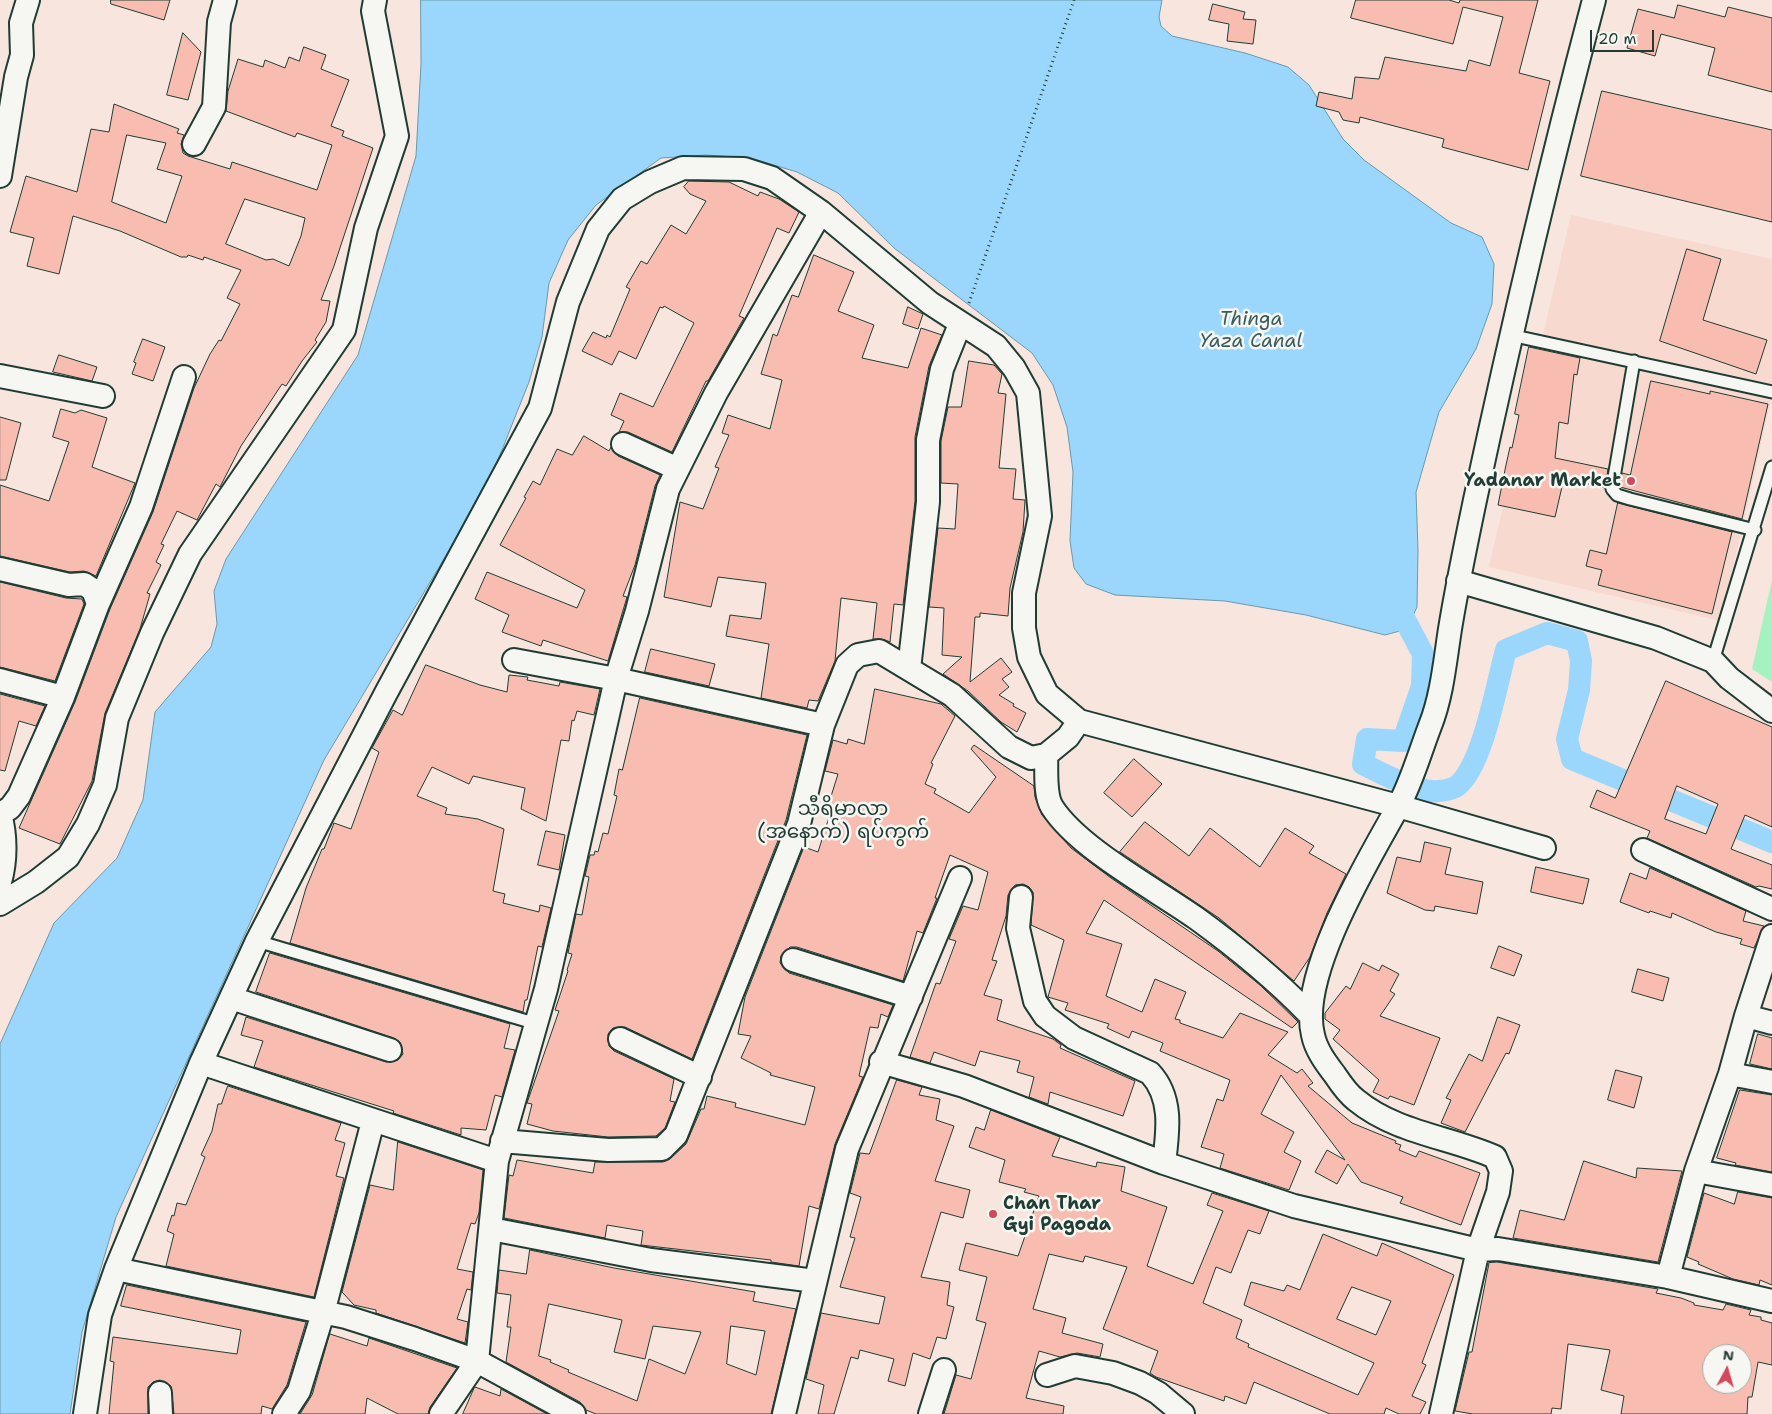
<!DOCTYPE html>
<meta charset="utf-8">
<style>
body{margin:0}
#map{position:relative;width:1772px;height:1414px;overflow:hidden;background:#f7e5de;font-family:"Shantell Sans",sans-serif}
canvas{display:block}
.north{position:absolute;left:1702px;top:1344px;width:50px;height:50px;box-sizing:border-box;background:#f6f6f2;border:1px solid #a0aca6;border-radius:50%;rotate:6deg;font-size:14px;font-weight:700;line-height:20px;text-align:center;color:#1f3d34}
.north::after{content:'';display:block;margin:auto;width:18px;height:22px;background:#d1495b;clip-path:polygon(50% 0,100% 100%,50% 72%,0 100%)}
.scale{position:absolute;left:1590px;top:30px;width:64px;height:22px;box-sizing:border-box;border:2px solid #1f3d34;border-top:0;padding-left:6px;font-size:15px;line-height:18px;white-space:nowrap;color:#1f3d34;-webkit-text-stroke:4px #f6f6f2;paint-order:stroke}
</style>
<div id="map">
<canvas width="1772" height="1414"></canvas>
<div class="north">N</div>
<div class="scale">20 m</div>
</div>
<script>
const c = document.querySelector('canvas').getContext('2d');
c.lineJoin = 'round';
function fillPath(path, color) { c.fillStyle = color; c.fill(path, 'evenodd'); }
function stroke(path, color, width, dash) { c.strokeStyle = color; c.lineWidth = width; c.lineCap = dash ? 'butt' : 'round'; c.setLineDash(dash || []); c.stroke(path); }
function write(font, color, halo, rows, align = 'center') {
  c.font = font + ' "Shantell Sans","Noto Sans Myanmar",sans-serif'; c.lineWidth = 5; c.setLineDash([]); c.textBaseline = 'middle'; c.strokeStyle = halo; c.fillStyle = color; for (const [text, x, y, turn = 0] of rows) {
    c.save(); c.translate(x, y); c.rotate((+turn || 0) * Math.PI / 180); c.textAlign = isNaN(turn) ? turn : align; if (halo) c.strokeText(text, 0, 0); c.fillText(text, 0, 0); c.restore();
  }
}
fillPath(new Path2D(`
 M1571,215L1772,259V396L1721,621L1489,567Z`), '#f7d9d0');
fillPath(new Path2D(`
 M1772,580V682L1752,669Z`), '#a6f1c0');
const water = new Path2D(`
 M421,0H1162L1159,17L1161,26L1172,36L1245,53L1288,67L1309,85L1343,139L1364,160L1451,223L1482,237L1494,264L1492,304L1476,349L1439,412L1416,492L1418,550L1417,607L1407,629L1385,635L1306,615L1225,601L1115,595L1086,584L1074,568L1070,541L1073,472L1067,427L1053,385L1032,353L894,248L838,193L797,172L750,158L706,155L661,158L596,205L568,240L549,283L542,337L529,382L488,485L324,760L116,1217L82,1332L70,1414H0V1044L54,923L117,858L143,800L155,712L211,647L217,624L214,591L226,559L358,355L416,156L421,64Z`);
fillPath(water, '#9bd7fc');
stroke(water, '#6999ac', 1);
stroke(new Path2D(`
 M1394,599L1423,654L1422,686L1403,741L1367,739L1363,764C1380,773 1420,793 1438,791C1443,791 1453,789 1457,786C1483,766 1497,682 1506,650L1547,633L1577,641L1581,661L1579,690L1567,739L1572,759L1772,842`), '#9bd7fc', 22);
const building = new Path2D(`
 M111,0H170L164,20L111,4Z
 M1356,0H1449L1459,3L1460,0H1538L1519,73L1550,81L1528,170L1442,147L1444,139L1360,117L1359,123L1343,120L1339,112L1316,106L1319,92L1352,99L1355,77L1379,79L1385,57L1466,71L1469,60L1490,66L1503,17L1463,7L1453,44L1351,18Z
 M1213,4L1245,12L1243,19L1256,20L1253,44L1227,41L1229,24L1209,20Z
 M1678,5L1725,17L1728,7L1772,18V92L1708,75L1715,48L1661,34L1655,56L1627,48L1638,9L1674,18Z
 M183,33L201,52L188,100L167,95Z
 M304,47L326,55L321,69L349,80L331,126L344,131L342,136L373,148L334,266L321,300L330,301L326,322L315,340L317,342L302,361L286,386L282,384L241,446L220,487L216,484L197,520L177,511L161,544L164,545L156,562L161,565L147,593L150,594L140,629L105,713L92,781L60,844L19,828L75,702L110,609L153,512L194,388L210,354L219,340L221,341L240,304L227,298L241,270L204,257L203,260L188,255L187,257H181L120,231L73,216L59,274L27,266L34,238L10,232L26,176L77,192L91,129L109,132L114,104L179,129L177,133L184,135L181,144L183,153L188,156L230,169L232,162L317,190L332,145L297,133L295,137L226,111L228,91L238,59L263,67L265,60L285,68L289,57L299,61ZM127,135L166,143L157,169L182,176L166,223L112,202ZM245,199L305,218L301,236L289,266L273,259L266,260L226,244Z
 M1602,91L1772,130V222L1581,176Z
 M689,181L729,182L758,196L760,192L779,199L799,212L789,233L777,228L739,316L744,318L708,381H706L672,452L628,432H619L624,421L611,415L620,393L653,407L694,323L664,306L663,308L660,307L636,359L619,351L612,365L582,351L593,332L606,338L607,335L610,337L630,289L626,287L641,261L647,264L671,225L686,234L706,201L690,194L684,187Z
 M1687,249L1721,259L1703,320L1767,340L1756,374L1660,341Z
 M814,255L854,272L838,311L874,325L862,358L908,368L921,328L942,335L929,366L915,437V501L903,605L894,604L890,642L885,640L873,639L877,603L841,598L835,661L818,701L809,700L807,708L761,698L769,644L726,636L730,615L761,619L766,583L718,577L711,607L664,597L680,502L703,509L719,468L715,467L729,435L722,433L728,415L770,429L782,380L761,374L773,334L777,336L792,295L798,297Z
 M908,307L923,314L918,329L903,324Z
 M143,339L165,347L153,381L132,374L136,363L134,362Z
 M1529,347L1580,358L1577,375L1574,374L1568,424L1559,422L1555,458L1608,469L1605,488L1564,478L1555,517L1498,505L1506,465L1510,447L1512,448L1519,415L1515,414Z
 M59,355L97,367L92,381L53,372Z
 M969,361L994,365L1002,374L998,393L1006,394L999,468L1016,469L1013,499L1025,500L1023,532L1010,588L1008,616L980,613V617H975L970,682L1001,658L1012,672L1002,679L1009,687L999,695L1014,704L1013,706L1026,713L1017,732L1001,722L968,691L943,674L962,657L942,655L944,608L929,607L938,528L955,529L958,484L941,483V441L948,407H961Z
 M1651,381L1710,394V391L1768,404L1742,519L1620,487L1622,473L1630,475Z
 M61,409L75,413L81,410L107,418L92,467L135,483L96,576L84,571L70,572L0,556V485L49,501L69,442L53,437Z
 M0,417L21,423L6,480H0Z
 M584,436L609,451L611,447L618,456L660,475L655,486L635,565L623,596L627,597L608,661L543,640L541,646L502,632L509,615L475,599L487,572L577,608L585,590L500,545L526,498L524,497L533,481L540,485L557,449L572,455Z
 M1618,503L1732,532L1712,614L1598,585L1602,570L1586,566L1590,550L1606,554Z
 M0,582L66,598L82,599L84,604L55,681L0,667Z
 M651,649L715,664L709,686L645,672Z
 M426,665L480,685L507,692L509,675L528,677L527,680L559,686L560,682L600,689L594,715L577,711L574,721L572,720L569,741L561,740L546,821L521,809L525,788L473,776L469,784L432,767L417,796L447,808L445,814L478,819L504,829L493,891L505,894L503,903L539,912L540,905L551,908L542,947L538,946L527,1000H525L523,1012L290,943L306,888L322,849H324L334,823L351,829L379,752L372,748L393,710L402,715Z
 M1666,681L1772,727V827L1745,815L1731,849L1772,865V889L1759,886L1756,887L1647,838L1650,831L1590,807L1597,790L1615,798ZM1677,786L1718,804L1706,834L1665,819Z
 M875,689L941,704L955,716L931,763L933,764L925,784L936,789L934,793L969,813L996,777L971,749L974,745L1034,786L1035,797L1042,815L1071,848L1111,878L1218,951L1260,985L1298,1022L1292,1028L1104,900L1086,933L1122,944L1106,996L1142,1012L1155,979L1186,992L1175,1019L1180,1020V1023L1223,1038L1240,1013L1288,1032L1268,1055L1297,1073L1302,1069L1313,1083L1308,1086L1352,1123L1396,1141L1395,1143L1401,1145L1399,1150L1416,1157L1419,1151L1480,1173L1461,1225L1400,1203L1403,1197L1361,1182L1348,1164L1337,1184L1315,1172L1327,1150L1345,1160L1281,1075L1261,1114L1294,1132L1284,1152L1301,1161L1289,1190L1220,1168L1224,1154L1201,1147L1217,1099L1223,1101L1230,1080L1160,1051L1163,1043L1132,1031L1129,1038L1107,1028L1109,1024L1065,1010L1068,1003L1048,997L1064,940L1031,925L1033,892L1029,887L1023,884L1015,885L1008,895L1006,916L992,960L997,961L984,995L1002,1000L997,1020L1053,1039L1061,1045L1060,1048L1135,1081L1123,1116L1050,1092L1048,1104L1029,1097L1034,1077L1017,1072L1020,1061L980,1051L975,1066L934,1052L930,1063L910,1057L936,983L940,984L956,941L949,939L963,906L978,910L988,872L950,855L935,898H937L923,933L917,931L903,981L797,947H790L781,956L780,963L789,973L893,1005L888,1017L881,1014L878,1028L870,1027L859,1076L863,1077L835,1144L819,1209L809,1206L799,1266L771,1262V1260L641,1245L643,1231L607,1225L605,1238L504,1218L509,1175L513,1176L517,1160L593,1173L595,1162H663L671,1158L686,1144L701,1109H704L707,1096L736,1103L735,1107L805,1125L815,1087L770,1075L771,1073L741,1058L751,1036L738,1034L745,997L804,847L818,852L832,808L828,806L838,774L825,771L833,740L847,744L848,739L864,744Z
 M0,694L45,706L36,726L19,721L5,771L0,770Z
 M640,698L807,735L786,820L692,1059L625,1027L613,1028L608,1034L609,1046L614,1051L674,1079L670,1101L675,1102L665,1128L656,1136L608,1137L553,1131L527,1124L532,1104L527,1103L559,1011L555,1010L568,971L567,970L572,954L568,953L576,914L582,915L589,877L585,876L590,855H594L595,851L598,852L603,833L608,834L617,796L614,795L619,769L622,770Z
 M1134,759L1162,784L1132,817L1104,793Z
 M1145,822L1189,856L1210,828L1260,867L1285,828L1314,846L1309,853L1346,874L1327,913L1310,957L1294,981L1219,918L1120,852Z
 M546,831L565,835L559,870L538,865Z
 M1425,842L1451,848L1445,874L1483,882L1477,914L1435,906L1434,911L1425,910L1387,893L1397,857L1420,862Z
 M1536,867L1589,879L1583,904L1531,892Z
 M1650,868L1746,911L1743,921L1764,926L1754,948L1740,944L1742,939L1716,932L1672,913L1671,918L1650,911L1649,913L1620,902L1630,873L1646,879Z
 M1499,946L1522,955L1514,976L1491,968Z
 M270,953L510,1024L504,1048L515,1050L502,1097L495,1095L486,1130L461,1128V1135L393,1113L394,1111L254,1067L263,1041L241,1035L246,1017L386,1062L398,1060L403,1054L400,1042L394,1038L256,992Z
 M1363,963L1379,971L1382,965L1399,974L1390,991L1395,994L1380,1016L1440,1038L1414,1105L1390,1096L1388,1099L1373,1092L1379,1080L1333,1039L1340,1030L1325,1019V1013L1346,986L1350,989Z
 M1638,969L1669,978L1663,1001L1632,992Z
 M1498,1017L1520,1025L1509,1054L1506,1053L1465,1132L1441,1123L1451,1100L1446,1098L1469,1054L1482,1061Z
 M1758,1034L1772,1038V1069L1750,1064Z
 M1616,1070L1642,1077L1634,1108L1608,1100Z
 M897,1080L922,1087L919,1095L940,1099L936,1120L954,1126L935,1181L970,1190L963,1218L941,1212L921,1277L950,1282L947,1305L954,1307L946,1339L937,1337L930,1359L913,1353L905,1386L888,1381L894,1359L860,1350L858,1359L851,1357L834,1414H818L824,1385L806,1379L821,1313L879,1324L885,1297L840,1287L855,1238L850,1237L861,1197L850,1193L860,1153L869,1154Z
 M228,1086L341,1123L335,1140L345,1143L336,1176L344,1178L314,1297L166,1266L174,1234L167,1231L172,1215L174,1216L177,1203L186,1205L205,1157L201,1155L212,1131L218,1104H221Z
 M1740,1090L1772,1095V1172L1735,1165L1736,1163L1717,1158Z
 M991,1110L1060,1137L1052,1156L1096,1167L1097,1162L1125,1167L1121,1191L1167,1207L1147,1266L1193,1284L1223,1211L1207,1205L1212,1193L1269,1211L1260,1234L1248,1230L1231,1273L1216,1267L1203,1303L1242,1320L1236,1338L1249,1344L1248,1347L1358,1395L1374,1363L1244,1305L1251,1282L1284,1291L1287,1285L1300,1290L1323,1234L1377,1256L1382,1243L1454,1275L1422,1363L1426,1365L1412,1396L1426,1402L1420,1414H1399L1386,1408L1384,1414H1330L1254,1382L1246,1404L1225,1396L1224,1401L1156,1377L1150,1373L1158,1351L1103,1329L1127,1267L1085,1256L1083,1262L1049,1254L1033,1309L1066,1318L1062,1333L1103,1344L1100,1357L1077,1353L1060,1357L1039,1351L1026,1398L1064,1406L1063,1414H944L956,1375L971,1379L986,1323L976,1320L987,1277L959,1270L966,1243L1018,1256L1039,1196L1024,1192L1026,1189L999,1182L1005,1160L969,1147L976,1127L984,1130ZM1352,1287L1391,1301L1376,1335L1337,1319Z
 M398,1142L483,1170L479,1213L475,1224L471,1223L457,1269L473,1272L471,1290L467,1289L457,1319L468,1322L465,1343L376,1313V1310L354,1305L342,1292L370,1185L393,1190Z
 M1584,1161L1636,1178L1637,1168L1682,1171L1658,1262L1513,1238L1520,1210L1564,1220Z
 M1738,1192L1772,1198V1285L1760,1280L1759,1285L1733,1279L1698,1264L1699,1262L1687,1257L1704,1193L1734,1204Z
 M530,1250L614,1268L755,1292L753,1301L796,1309L771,1414H596L586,1410L580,1402L506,1362L511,1327H507L511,1295L497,1293L499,1270L526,1274ZM549,1304L622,1320L614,1352L645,1359L653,1326L701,1332L685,1374L649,1359L637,1401L568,1372L569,1370L550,1362L551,1360L539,1356ZM731,1326L765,1331L756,1375L727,1364Z
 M1497,1262L1658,1289L1656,1293L1681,1298L1694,1303V1305L1723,1310L1726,1304L1751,1310L1749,1315L1761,1317V1320L1772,1323V1365L1758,1362L1752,1397H1748L1747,1414H1621L1624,1396L1601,1390L1610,1350L1568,1344L1561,1409L1552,1408L1551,1414H1473L1455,1411L1469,1352H1472L1489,1263ZM1712,1354H1742V1384H1712Z
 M127,1285L306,1322L287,1385L272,1409L262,1406L261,1414H174L171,1386L160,1380L153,1382L148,1387V1414H109L114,1362L110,1361L113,1337L237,1354L241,1330L121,1306Z
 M330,1334L367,1346L369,1338L457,1368L430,1407L428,1414H398L367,1398L365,1414H300L312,1395Z
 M475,1387L500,1396L501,1389L547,1414H463Z`);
fillPath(building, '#f8bdb0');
stroke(building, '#1f3d34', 1);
const service = new Path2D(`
 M1510,335L1772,392
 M1634,361L1612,489L1617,495L1630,499L1755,530
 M1713,661L1772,467
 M257,941L537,1024`);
const minor = new Path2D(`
 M194,144L214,107L219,22L225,0
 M0,176L16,77L22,55L21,23L28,0
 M0,376L103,396
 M623,444L678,469
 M0,569L69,585L84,584L93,590L98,604L63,697L19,796L10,808L0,814
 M1458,581L1656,638L1713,661L1729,678L1772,711
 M98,604L141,507L184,377
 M514,660L616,679L823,725
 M909,669L928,502V440L942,369L960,324
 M0,680L63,697
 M1046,755C1047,770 1044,794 1052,807C1078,848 1155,889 1196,918C1236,947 1274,978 1309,1014
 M0,814C6,835 6,861 0,882
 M1643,850L1772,909
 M1021,897L1018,928L1035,1001L1045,1016L1074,1038L1150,1073C1173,1098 1168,1131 1164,1163
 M0,904L36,882L68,857L88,824L105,785L117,718L152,633L190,554L344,330L366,228L397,136L373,11L375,0
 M793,960L911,997
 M231,998L390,1050
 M1746,1016L1772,1023
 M620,1039L700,1077
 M881,1062L964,1086L1164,1163L1294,1206L1478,1250L1498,1192L1501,1171L1495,1157C1450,1137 1396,1133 1356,1100C1348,1094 1341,1084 1335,1075C1326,1063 1316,1050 1313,1035C1298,975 1369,859 1399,805C1412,781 1420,752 1430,726C1442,696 1445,661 1450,629C1457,586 1466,543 1475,500C1511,332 1550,166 1594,0
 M201,1063L497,1161
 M1730,1074L1772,1082
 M502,1141L608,1150L662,1149L676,1135L799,824L823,725L847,665L858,655L879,651L952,695L1009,747L1031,758L1046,755L1068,737L1079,721
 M1696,1171L1772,1185
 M491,1229L651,1260L815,1281
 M116,1269L346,1317L415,1339L477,1361L574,1414
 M1668,1277L1696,1171L1730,1074L1746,1016L1772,936
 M1047,1375L1075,1366L1113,1373L1140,1383L1158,1393L1183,1414
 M160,1393L161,1414
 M85,1414L100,1315L116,1269L201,1063L257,941L386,693L540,408L568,302L598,229L622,199L650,182L683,168L744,169L772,178L821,212L930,303L996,346L1014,368L1028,393L1040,516L1024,593V628L1029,657L1047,694L1079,721L1398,806L1544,848
 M284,1414L299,1391L323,1313L373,1121
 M441,1414L477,1361L497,1161L546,989L616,679L637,611L668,489L716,393L821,212
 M784,1414L847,1149L960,878
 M930,1414L944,1370
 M1441,1414L1478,1250L1498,1249L1668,1277L1772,1301`);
stroke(service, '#1f3d34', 15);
stroke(minor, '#1f3d34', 26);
stroke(new Path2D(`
 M969,303L1074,0`), '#1f3d34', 3, [1, 4]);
stroke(service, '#f6f6f2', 11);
stroke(minor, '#f6f6f2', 22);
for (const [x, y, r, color] of [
 [1631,481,5,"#d1495b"],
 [993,1214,5,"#d1495b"]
]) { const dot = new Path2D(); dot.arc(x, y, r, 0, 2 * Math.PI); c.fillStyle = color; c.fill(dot); stroke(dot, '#f6f6f2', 2); }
write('bold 18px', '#1f3d34', '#f6f6f2', [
 ["Yadanar Market",1621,481],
 ["Chan Thar",1003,1204,"left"],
 ["Gyi Pagoda",1003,1225,"left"]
], 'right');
write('italic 19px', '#385c5c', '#f6f6f2', [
 ["Thinga",1251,320],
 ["Yaza Canal",1251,342]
]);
write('20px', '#1f3d34', '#f6f6f2', [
 ["သီရိမာလာ",843,810],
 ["(အနောက်) ရပ်ကွက်",843,833]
]);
</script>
